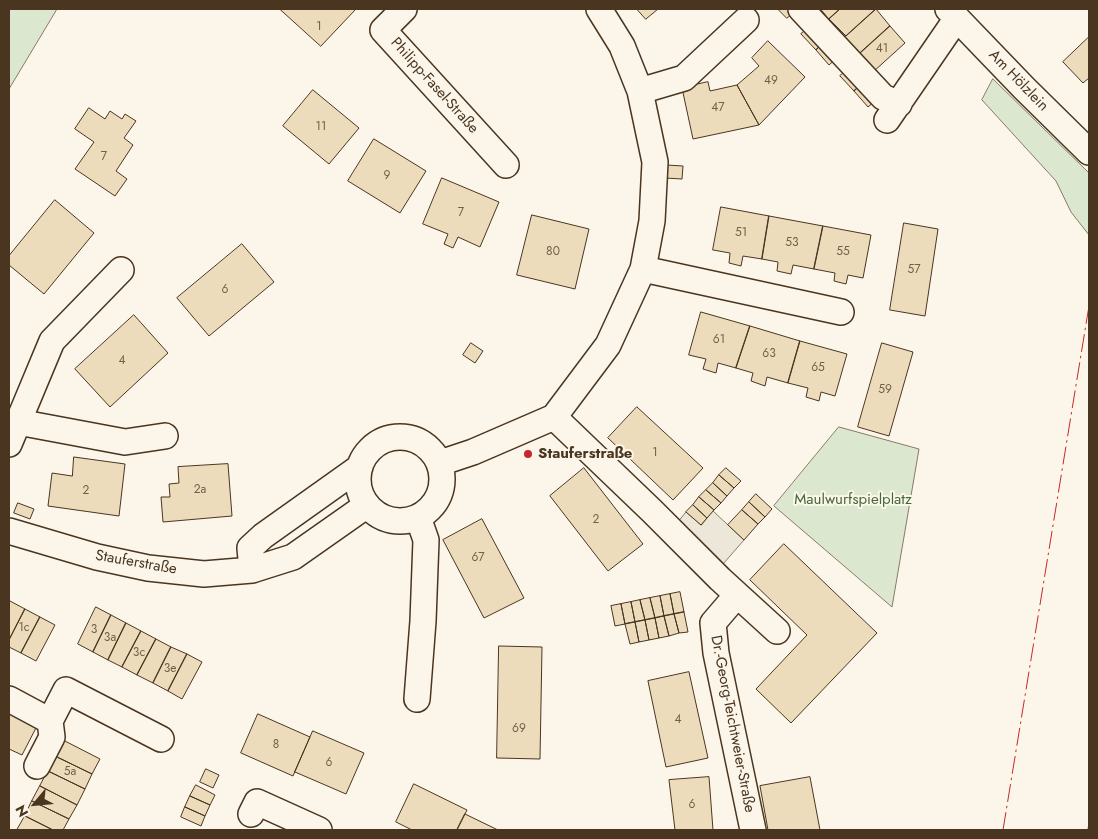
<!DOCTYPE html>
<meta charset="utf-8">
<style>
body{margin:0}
#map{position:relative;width:1098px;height:839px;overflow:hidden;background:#fbf6e9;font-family:Jost,sans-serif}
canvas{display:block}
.frame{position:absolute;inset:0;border:10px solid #4a3520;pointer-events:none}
.north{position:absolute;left:10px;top:779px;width:50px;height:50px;-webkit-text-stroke:4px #fbf6e9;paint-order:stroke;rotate:242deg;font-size:14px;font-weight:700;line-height:20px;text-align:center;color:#4a3520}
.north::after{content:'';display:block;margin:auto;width:18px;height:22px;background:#4a3520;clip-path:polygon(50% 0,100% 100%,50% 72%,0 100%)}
</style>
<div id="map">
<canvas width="1098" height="839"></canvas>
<div class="frame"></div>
<div class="north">N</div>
</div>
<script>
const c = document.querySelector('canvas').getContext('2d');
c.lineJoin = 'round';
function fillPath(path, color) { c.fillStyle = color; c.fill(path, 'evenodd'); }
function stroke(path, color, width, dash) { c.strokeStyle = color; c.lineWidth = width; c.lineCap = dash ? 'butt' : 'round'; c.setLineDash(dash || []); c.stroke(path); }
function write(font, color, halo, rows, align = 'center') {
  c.font = font + ' Jost,sans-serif'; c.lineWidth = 4; c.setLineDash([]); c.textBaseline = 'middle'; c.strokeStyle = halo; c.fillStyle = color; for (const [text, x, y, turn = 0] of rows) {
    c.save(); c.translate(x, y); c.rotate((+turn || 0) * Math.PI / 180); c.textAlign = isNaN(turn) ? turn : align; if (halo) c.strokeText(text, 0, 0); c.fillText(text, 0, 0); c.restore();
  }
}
const green = new Path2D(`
 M9,9H57L9,89Z
 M993,79L1089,173V235L1071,212L1056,181L982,100Z
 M839,427L919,449L892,607L774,506Z`);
fillPath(green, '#dce7d0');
stroke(green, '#887966', 1);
const parking = new Path2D(`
 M713,511L744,540L723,564L677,523L686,512L701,525Z`);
fillPath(parking, '#ede7d9');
stroke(parking, '#887966', 1);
const building = new Path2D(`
 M280,9H356L321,46Z
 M637,9H658L646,19Z
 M778,9H794L796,11L787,18Z
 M821,9H840L829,19Z
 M840,9H876L846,36L829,19Z
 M876,9L890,26L858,55L844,38Z
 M890,26L905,43L873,72L858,55Z
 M810,27L824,42L816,50L801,34Z
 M1089,37V78L1083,83L1063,62Z
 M768,41L805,77L759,125L737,85L759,66L752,58Z
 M824,42L838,57L829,65L816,50Z
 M848,69L862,84L854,91L840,76Z
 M708,82L710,91L737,85L759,125L693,139L682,88Z
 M862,84L876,100L868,107L854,91Z
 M313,90L359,128L329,164L283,126Z
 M89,108L105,119L110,111L122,119L125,114L136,121L124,138L133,145L116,171L127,179L115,196L75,169L94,142L75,129Z
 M374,139L426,171L400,213L348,181Z
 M666,165L683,166L682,179L665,178Z
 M442,178L499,202L480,247L458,237L453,248L444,244L448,234L423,224Z
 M55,200L94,233L44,294L9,265V256Z
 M721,207L769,216L762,259L743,256L741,266L729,263L730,253L713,250Z
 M532,215L589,229L575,289L517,275Z
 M769,216L823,226L814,269L793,265L791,274L777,271L778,262L762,259Z
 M904,223L938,229L925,316L890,310Z
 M823,226L871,235L863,278L848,275L846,284L834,281L835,273L814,269Z
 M242,244L274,282L209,336L177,298Z
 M701,312L750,326L736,368L718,363L716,373L703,369L706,359L689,355Z
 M134,315L168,353L110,407L75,369Z
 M750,326L800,341L788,383L767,377L765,386L751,381L753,373L736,368Z
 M800,341L847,354L835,396L821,392L819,401L806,397L808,388L788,383Z
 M471,343L483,351L475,363L463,355Z
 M882,343L913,352L889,436L858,427Z
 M637,407L703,468L673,500L608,438Z
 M74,457L125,464L119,516L48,506L52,473L72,476Z
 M228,464L232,516L163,522L161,497H170L169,484L179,483L178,467Z
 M584,468L643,544L608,571L550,496Z
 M726,468L741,481L734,488L719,475Z
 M719,475L734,488L727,496L713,483Z
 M713,483L727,496L721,503L706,490Z
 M706,490L721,503L714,510L699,497Z
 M756,494L772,509L765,517L749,502Z
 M699,497L714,510L707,518L693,505Z
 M749,502L765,517L758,524L742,510Z
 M18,503L34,509L30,519L14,513Z
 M693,505L707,518L701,525L686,512Z
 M742,510L758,524L744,540L728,525Z
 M482,519L524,598L484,618L443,540Z
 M784,544L877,633L791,723L756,689L807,635L750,580Z
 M680,592L684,612L674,614L670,594Z
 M670,594L674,614L664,616L660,596Z
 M660,596L664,616L655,618L650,598Z
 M650,598L655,618L645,620L640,600Z
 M640,600L645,620L635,622L631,602Z
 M10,601L25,609L9,640V603Z
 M631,602L635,622L625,624L621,604Z
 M621,604L625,624L615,626L611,606Z
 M96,607L111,615L93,652L78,644Z
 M25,609L40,617L21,653L9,647V640Z
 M684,612L688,632L679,633L674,614Z
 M674,614L679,633L669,636L664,616Z
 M111,615L126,623L108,660L93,652Z
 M664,616L669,636L659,638L655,618Z
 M40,617L55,625L36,661L21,653Z
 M655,618L659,638L649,640L645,620Z
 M645,620L649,640L639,642L635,622Z
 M635,622L639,642L630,644L625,624Z
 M126,623L141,631L122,667L108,660Z
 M141,631L156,639L137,675L122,667Z
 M156,639L171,647L153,683L137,675Z
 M499,646L542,647L540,759L497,758Z
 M171,647L187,654L168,691L153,683Z
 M187,654L202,662L182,699L168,691Z
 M689,672L708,758L666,767L648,681Z
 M9,711L37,726L22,755L9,749Z
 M258,714L310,737L293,776L241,753Z
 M313,731L364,753L346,794L295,772Z
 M63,740L100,759L92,774L55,756Z
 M55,756L92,774L85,789L48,771Z
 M206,769L219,775L213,788L200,782Z
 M48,771L85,789L77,805L40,786Z
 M709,777L713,830H675L669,780Z
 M810,777L820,830H768L760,786Z
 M414,784L467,810L457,830H412L396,822Z
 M196,785L215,795L210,805L190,796Z
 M40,786L77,805L69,819L32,801Z
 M190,796L210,805L205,816L185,807Z
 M32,801L69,819L63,830H53L25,816Z
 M185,807L205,816L201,826L181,817Z
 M465,814L498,830H457Z
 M25,816L53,830H17Z`);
fillPath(building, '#ecdcbc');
stroke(building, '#4a3520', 1);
const minor = new Path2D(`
 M404,9L383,30L506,165
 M801,9L883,97L899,104
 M948,9L1024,88L1089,152
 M640,91L684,78L746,20
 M887,120L957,18
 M643,269L841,312
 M554,417L652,511L720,579L777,631
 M18,422L125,442L165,436
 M358 479a42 42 0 1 1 84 0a42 42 0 1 1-84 0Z
 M9,444L52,341L121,270
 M440,463L473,452L554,417L608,345L643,269L652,221L655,162L640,91L622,46L599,9
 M9,531L97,557L148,568L204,574L252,570L293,557L367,505
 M252,570L250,548L263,536L360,467
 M737,595L713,623L716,653L753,830
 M9,699L50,721L66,690L161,739
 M417,699L423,621L426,540L418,517
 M37,766L52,737L50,721
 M251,814L257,802L319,830`);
stroke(minor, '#4a3520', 28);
stroke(minor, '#fbf6e9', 25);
stroke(new Path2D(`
 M1003,830L1089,306
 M1088,830L1089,821`), '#c62828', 1, [18, 4, 2.5, 4]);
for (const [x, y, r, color] of [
 [528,454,5,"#c62828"]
]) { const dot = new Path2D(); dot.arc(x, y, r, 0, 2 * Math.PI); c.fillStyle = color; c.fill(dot); stroke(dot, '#fbf6e9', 2); }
write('12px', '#725f47', null, [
 ["1",319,27],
 ["41",882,49],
 ["49",771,81],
 ["47",718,108],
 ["11",321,127],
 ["7",104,157],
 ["9",387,176],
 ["7",461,213],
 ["51",741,233],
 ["53",792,243],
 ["80",553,252],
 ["55",843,252],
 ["57",914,270],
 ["6",225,290],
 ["61",719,340],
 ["63",769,354],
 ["4",122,361],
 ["65",818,368],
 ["59",885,390],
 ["1",655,453],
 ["2a",200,490],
 ["2",86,491],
 ["2",596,520],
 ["67",478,558],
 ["1c",24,628],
 ["3",94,630],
 ["3a",110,638],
 ["3c",139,653],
 ["3e",170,669],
 ["4",678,720],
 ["69",519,729],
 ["8",276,745],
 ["6",329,763],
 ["5a",70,772],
 ["6",692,805]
]);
write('15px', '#4a3520', '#fbf6e9', [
 ["Am Hölzlein",1018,81,46],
 ["Philipp-Fasel-Straße",434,86,48],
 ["Stauferstraße",136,563,10],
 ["Dr.-Georg-Teichtweier-Straße",732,724,79]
]);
write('bold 15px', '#4a3520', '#fbf6e9', [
 ["Stauferstraße",538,454]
], 'left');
write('15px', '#436837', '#fbf6e9', [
 ["Maulwurfspielplatz",853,500]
]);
</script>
